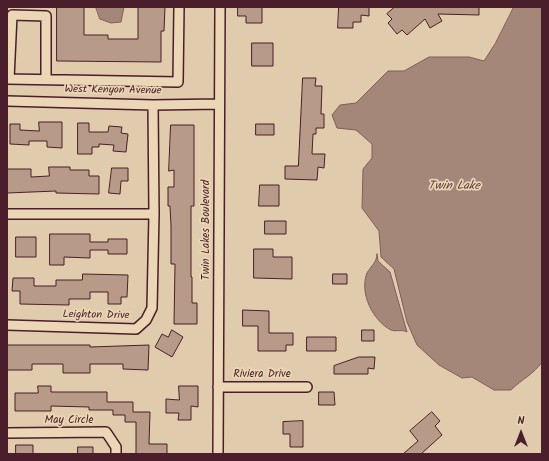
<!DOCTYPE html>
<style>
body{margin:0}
#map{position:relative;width:549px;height:461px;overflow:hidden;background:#e1cbad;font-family:Kalam,sans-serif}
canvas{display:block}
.frame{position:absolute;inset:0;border:8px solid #4a1f2b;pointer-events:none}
.north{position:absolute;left:501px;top:413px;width:40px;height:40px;-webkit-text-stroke:3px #ebd6b5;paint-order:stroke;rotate:0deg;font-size:11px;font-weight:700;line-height:16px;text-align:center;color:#4a1f2b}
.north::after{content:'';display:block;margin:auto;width:14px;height:18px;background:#4a1f2b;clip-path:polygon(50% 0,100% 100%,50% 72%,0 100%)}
</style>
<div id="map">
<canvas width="549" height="461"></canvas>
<div class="frame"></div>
<div class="north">N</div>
</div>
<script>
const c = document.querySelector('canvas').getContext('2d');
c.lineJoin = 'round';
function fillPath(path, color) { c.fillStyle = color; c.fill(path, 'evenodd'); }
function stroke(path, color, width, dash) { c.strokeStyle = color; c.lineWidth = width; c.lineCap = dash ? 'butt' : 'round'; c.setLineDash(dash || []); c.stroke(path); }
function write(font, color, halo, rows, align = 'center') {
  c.font = font + ' Kalam,sans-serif'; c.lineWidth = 3.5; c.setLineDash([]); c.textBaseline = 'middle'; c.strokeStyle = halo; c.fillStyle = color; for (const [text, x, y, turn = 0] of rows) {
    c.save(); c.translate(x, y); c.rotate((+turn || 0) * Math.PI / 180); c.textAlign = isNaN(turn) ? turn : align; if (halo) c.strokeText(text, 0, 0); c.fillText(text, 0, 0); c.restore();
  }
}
const water = new Path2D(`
 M96,7H124L121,22L111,23L100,19Z
 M514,7H542V362C534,374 522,379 511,390H494L472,377L462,378L439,365L417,345L407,322L394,269L381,257L379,231L362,208L363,169L372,158V144L356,130L337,128L332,115L340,105L356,103L388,71H404L429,57H469L484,61L495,44Z
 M377,254L378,261L390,272L407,332C402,329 396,332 391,330C373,321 359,293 367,273C371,266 377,262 377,254Z`);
fillPath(water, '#a58779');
stroke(water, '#815d5a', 1);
const building = new Path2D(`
 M57,7H84V35H108V39H138V7H165L164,31H161V62L57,61Z
 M238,7H262V23H246V16H238Z
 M339,7H369V16L361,15V22H353V28H338Z
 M395,7H479V15L438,14L442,21L430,28L425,19L407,35L402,30L397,34L388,23L392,19L387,14Z
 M252,43H273V66H252Z
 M303,78H316L315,86H322L321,114H324V128H316V134H313L312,154H325L324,168L318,167L317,180L285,179V166H298Z
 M39,122H62V148L47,147V141H29V145L10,144V124H20V130L39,131Z
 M78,123H89V132H108L109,126L122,127L121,133L128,134L126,152L113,151L114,145L99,144V147H92V154H78Z
 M256,124H274V135H256Z
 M171,125H194V206H191V277H192V303H197V324H174L175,264H171V226L170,206H168V187H174V170L169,171Z
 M49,167H70V170H89V176H99V194L56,193V191L7,193V169H31V177L49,176Z
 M112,168H128V181H121L120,194L109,193Z
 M260,185H279V206H259Z
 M265,221H286V234H265Z
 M50,234H90V242H108V239H127V254H108V250H90V258L64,257V265H50Z
 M16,237H36V257H16Z
 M254,249H273V257H292V279L254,278Z
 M83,274L128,275L127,297H121V304H108V292H90V299H69V305L20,304V291H12L13,278H34V286H56V280H82Z
 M333,274H347V284H333Z
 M243,310L269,311V333H293V345H286V351H258V326H243Z
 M172,330L183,337L172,357L155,347L162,334L168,337Z
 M362,330H374V341H362Z
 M307,337H336V351H307Z
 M7,345H90V347L149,345L148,370L123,369V364H90V373H63V364H32V370H7Z
 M359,357H375L374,369L368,368V374H334V366Z
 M38,386H51V392H107V402H133V412H150L149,444H167V454H136V422H125V415H113V410H89V407L51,406V411H15V393H38Z
 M179,386H198V407L191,406V420H178L179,413H166V399L179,400Z
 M319,392H334L335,405H319Z
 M432,412L440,421L435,426L442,435L421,454H403L418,441L410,431Z
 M303,421V447H290V434H283V422Z
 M16,445H33V454H16Z
 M78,447H93V454H78Z`);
fillPath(building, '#b79a88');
stroke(building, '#4a1f2b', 1);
const minor = new Path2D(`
 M7,79L178,82L179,7
 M9,79L12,15L46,16V79
 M7,101L153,105L219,104
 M153,105L154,214
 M7,214H154L152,308L146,320L136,329L7,325
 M218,387H307
 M7,433L106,432L116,447V454
 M218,454L220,7`);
stroke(minor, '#4a1f2b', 12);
stroke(minor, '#ebd6b5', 9);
write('11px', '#4a1f2b', '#ebd6b5', [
 ["West Kenyon Avenue",113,91,1],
 ["Twin Lakes Boulevard",207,230,-90],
 ["Leighton Drive",96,316,1],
 ["Riviera Drive",262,375],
 ["May Circle",69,421]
]);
write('italic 12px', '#61393e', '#ebd6b5', [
 ["Twin Lake",454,187]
]);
</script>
